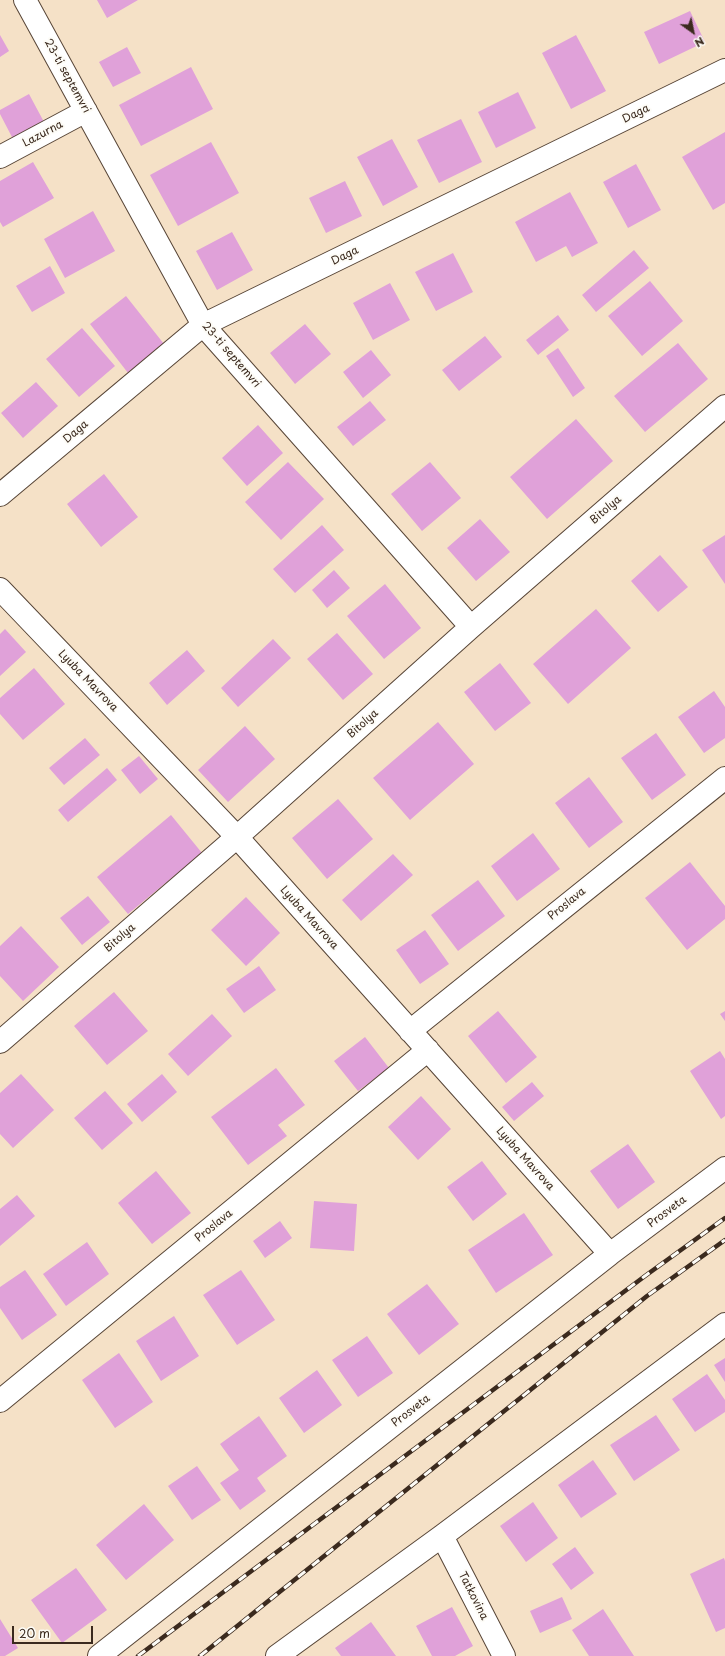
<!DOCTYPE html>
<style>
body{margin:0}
#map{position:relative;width:725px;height:1656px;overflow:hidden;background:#f5e1c7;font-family:"Playpen Sans",sans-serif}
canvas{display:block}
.north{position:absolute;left:673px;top:12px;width:40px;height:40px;-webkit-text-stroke:3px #fdfcf7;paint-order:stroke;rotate:147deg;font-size:11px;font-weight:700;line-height:16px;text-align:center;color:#3b2a1e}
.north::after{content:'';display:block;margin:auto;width:14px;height:18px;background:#3b2a1e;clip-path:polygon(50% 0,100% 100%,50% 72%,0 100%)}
.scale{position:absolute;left:12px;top:1626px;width:81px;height:18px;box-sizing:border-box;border:2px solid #3b2a1e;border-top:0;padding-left:5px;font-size:12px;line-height:14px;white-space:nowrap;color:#3b2a1e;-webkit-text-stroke:3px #fdfcf7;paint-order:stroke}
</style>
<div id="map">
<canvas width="725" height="1656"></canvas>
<div class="north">N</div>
<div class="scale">20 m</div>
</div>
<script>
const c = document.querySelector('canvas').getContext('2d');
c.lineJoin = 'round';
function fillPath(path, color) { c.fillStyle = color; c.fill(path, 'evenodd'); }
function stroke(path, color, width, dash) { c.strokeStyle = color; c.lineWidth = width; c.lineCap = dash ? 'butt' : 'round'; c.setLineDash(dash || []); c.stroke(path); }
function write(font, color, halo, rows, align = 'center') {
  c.font = font + ' "Playpen Sans",sans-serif'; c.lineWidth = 4; c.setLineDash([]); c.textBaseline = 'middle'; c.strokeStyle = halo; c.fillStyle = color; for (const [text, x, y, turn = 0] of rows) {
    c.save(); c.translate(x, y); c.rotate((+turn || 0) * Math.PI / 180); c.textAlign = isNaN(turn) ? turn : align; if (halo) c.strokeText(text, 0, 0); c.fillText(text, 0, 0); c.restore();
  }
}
fillPath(new Path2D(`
 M97,0H138L107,18Z
 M690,11L705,42L659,64L644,32Z
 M0,35L9,51L0,57Z
 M576,35L606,91L571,109L542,53Z
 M127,47L141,73L113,87L99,62Z
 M191,67L213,109L141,146L119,105Z
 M518,92L536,128L496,148L478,112Z
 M29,94L44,122L13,139L0,114V110Z
 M461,119L482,162L439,183L417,140Z
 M725,132V203L713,210L682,157Z
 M392,139L418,187L383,206L357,157Z
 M211,142L239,193L178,226L150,175Z
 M33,162L54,198L3,227L0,222V181Z
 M636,164L661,210L628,228L603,182Z
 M345,181L362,216L326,233L309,198Z
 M570,192L598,243L572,257L566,246L536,262L515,222Z
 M93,211L115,251L65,278L44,239Z
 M232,232L253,270L217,290L196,251Z
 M634,250L649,268L596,312L582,295Z
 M453,253L473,292L436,311L415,272Z
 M50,266L65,293L32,312L16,286Z
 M650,281L683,321L642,356L608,316Z
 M390,283L410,320L373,340L353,303Z
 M126,296L164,344L128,373L90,324Z
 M558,315L569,330L538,355L526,340Z
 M305,324L331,354L295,384L270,353Z
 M82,328L115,366L79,397L46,359Z
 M485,336L502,357L459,391L442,370Z
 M678,343L708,379L645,432L614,396Z
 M558,348L585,388L573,397L546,356Z
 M371,350L391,375L363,398L343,372Z
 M36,382L58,406L23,438L1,413Z
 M370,401L386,420L353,446L337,427Z
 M576,419L613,461L547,519L510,477Z
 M258,425L283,453L247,486L222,458Z
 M288,462L324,499L281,540L245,502Z
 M430,462L461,498L422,531L391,494Z
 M104,474L138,517L101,547L67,504Z
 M480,519L510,552L476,581L447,548Z
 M322,525L344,550L295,593L273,569Z
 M725,535V584L702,550Z
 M660,555L688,587L658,612L631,581Z
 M334,570L350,588L327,608L312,590Z
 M385,584L421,628L384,659L347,616Z
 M596,609L631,648L568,704L533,664Z
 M5,629L26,652L0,676V634Z
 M337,633L373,674L343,700L307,659Z
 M273,639L291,658L238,707L221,688Z
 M187,650L205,671L167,705L149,683Z
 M500,663L531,703L495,731L464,692Z
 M34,668L65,704L23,740L0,714V698Z
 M714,691L725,707V738L704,753L678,717Z
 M438,722L474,764L410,820L373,778Z
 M245,726L275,759L228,802L198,770Z
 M656,733L686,775L652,800L621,758Z
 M85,738L100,755L64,785L49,768Z
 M139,756L158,779L140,794L121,770Z
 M107,768L117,780L68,822L58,810Z
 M589,777L623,822L589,848L555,803Z
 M338,799L373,839L327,879L292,838Z
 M171,815L202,853L128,914L97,877Z
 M533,833L560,869L517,901L491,866Z
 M393,854L413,875L361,921L342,900Z
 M690,862L725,906V919L687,950L645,898Z
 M478,880L505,916L458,951L431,915Z
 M88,896L110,922L82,945L60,918Z
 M246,897L280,933L246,966L211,930Z
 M21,926L59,967L23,1001L0,976V946Z
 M425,930L449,964L420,984L396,950Z
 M259,966L276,990L244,1013L226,989Z
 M114,992L148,1031L107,1065L74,1026Z
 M498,1011L537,1057L506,1083L468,1036Z
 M725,1011V1021L720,1014Z
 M212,1014L232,1036L188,1076L168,1054Z
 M365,1037L389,1068L358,1091L334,1061Z
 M720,1051L725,1059V1116L721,1119L690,1071Z
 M276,1068L305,1105L278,1125L287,1136L248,1165L211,1117Z
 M21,1074L54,1110L13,1148L0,1134V1093Z
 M162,1074L177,1092L142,1122L127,1104Z
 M532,1082L544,1096L514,1121L502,1107Z
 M105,1091L133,1123L102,1150L74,1118Z
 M421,1096L451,1129L418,1160L388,1127Z
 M628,1144L655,1182L618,1209L590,1171Z
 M482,1161L507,1194L473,1221L447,1187Z
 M156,1171L191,1213L152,1244L118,1203Z
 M17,1195L35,1216L0,1246V1209Z
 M314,1201L357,1204L354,1251L310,1248Z
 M524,1213L553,1255L496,1293L468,1250Z
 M280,1221L292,1238L265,1258L253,1241Z
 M87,1242L109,1274L66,1306L43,1274Z
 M25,1270L57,1315L22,1340L0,1308V1287Z
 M241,1270L275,1320L237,1345L203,1295Z
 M427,1284L459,1324L419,1355L387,1314Z
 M174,1316L199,1356L161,1381L136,1341Z
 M367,1336L393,1373L358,1397L332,1360Z
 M119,1353L153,1402L115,1428L82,1380Z
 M725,1358V1382L714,1365Z
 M317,1370L342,1405L304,1433L279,1398Z
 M707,1374L725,1400V1412L695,1432L672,1399Z
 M656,1415L680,1450L634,1481L610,1445Z
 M259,1416L287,1456L257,1478L266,1491L240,1510L220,1483L239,1470L220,1444Z
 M593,1460L617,1494L581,1518L558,1485Z
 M197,1466L221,1500L192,1520L168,1486Z
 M533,1502L558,1538L526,1562L500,1526Z
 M144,1504L174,1540L126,1580L96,1545Z
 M575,1547L594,1573L571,1590L552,1564Z
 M724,1558L725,1561V1628L716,1632L690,1574Z
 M76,1568L107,1610L62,1643L31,1600Z
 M562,1597L572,1619L540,1633L530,1611Z
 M452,1607L473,1646L455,1656H432L416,1626Z
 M603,1609L634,1656H589L572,1630Z
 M0,1619L18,1648L5,1656H0Z
 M371,1622L396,1656H341L335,1648Z`), '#e0a1d9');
const minor = new Path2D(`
 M25,0L203,325L471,627
 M0,157L86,111
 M0,495L203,325L725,70
 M0,589L237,837L610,1254
 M410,1031L725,778
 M0,1042L237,837L471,627L725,406
 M0,1401L428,1050
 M442,1536L504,1656
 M99,1656L610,1254L725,1168
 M277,1656L442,1536L725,1324`);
stroke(minor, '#574537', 24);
stroke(minor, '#fff', 22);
const rail = new Path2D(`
 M138,1656L645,1276L725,1218
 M200,1656L647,1296L725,1240`);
stroke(rail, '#3b2a1e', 4.5);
stroke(rail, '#fdfcf7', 3, [9]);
write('11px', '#3b2a1e', '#fdfcf7', [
 ["23-ti septemvri",67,76,61],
 ["Daga",636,114,-26],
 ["Lazurna",43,134,-28],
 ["Daga",345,256,-26],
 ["23-ti septemvri",231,355,49],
 ["Daga",76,432,-40],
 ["Bitolya",606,510,-41],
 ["Lyuba Mavrova",88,681,46],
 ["Bitolya",363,724,-42],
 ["Proslava",567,904,-39],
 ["Lyuba Mavrova",309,918,48],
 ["Bitolya",120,938,-41],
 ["Lyuba Mavrova",525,1159,48],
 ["Prosveta",667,1212,-37],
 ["Proslava",214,1226,-39],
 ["Prosveta",411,1411,-38],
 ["Tatkovina",473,1596,63]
]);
</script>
